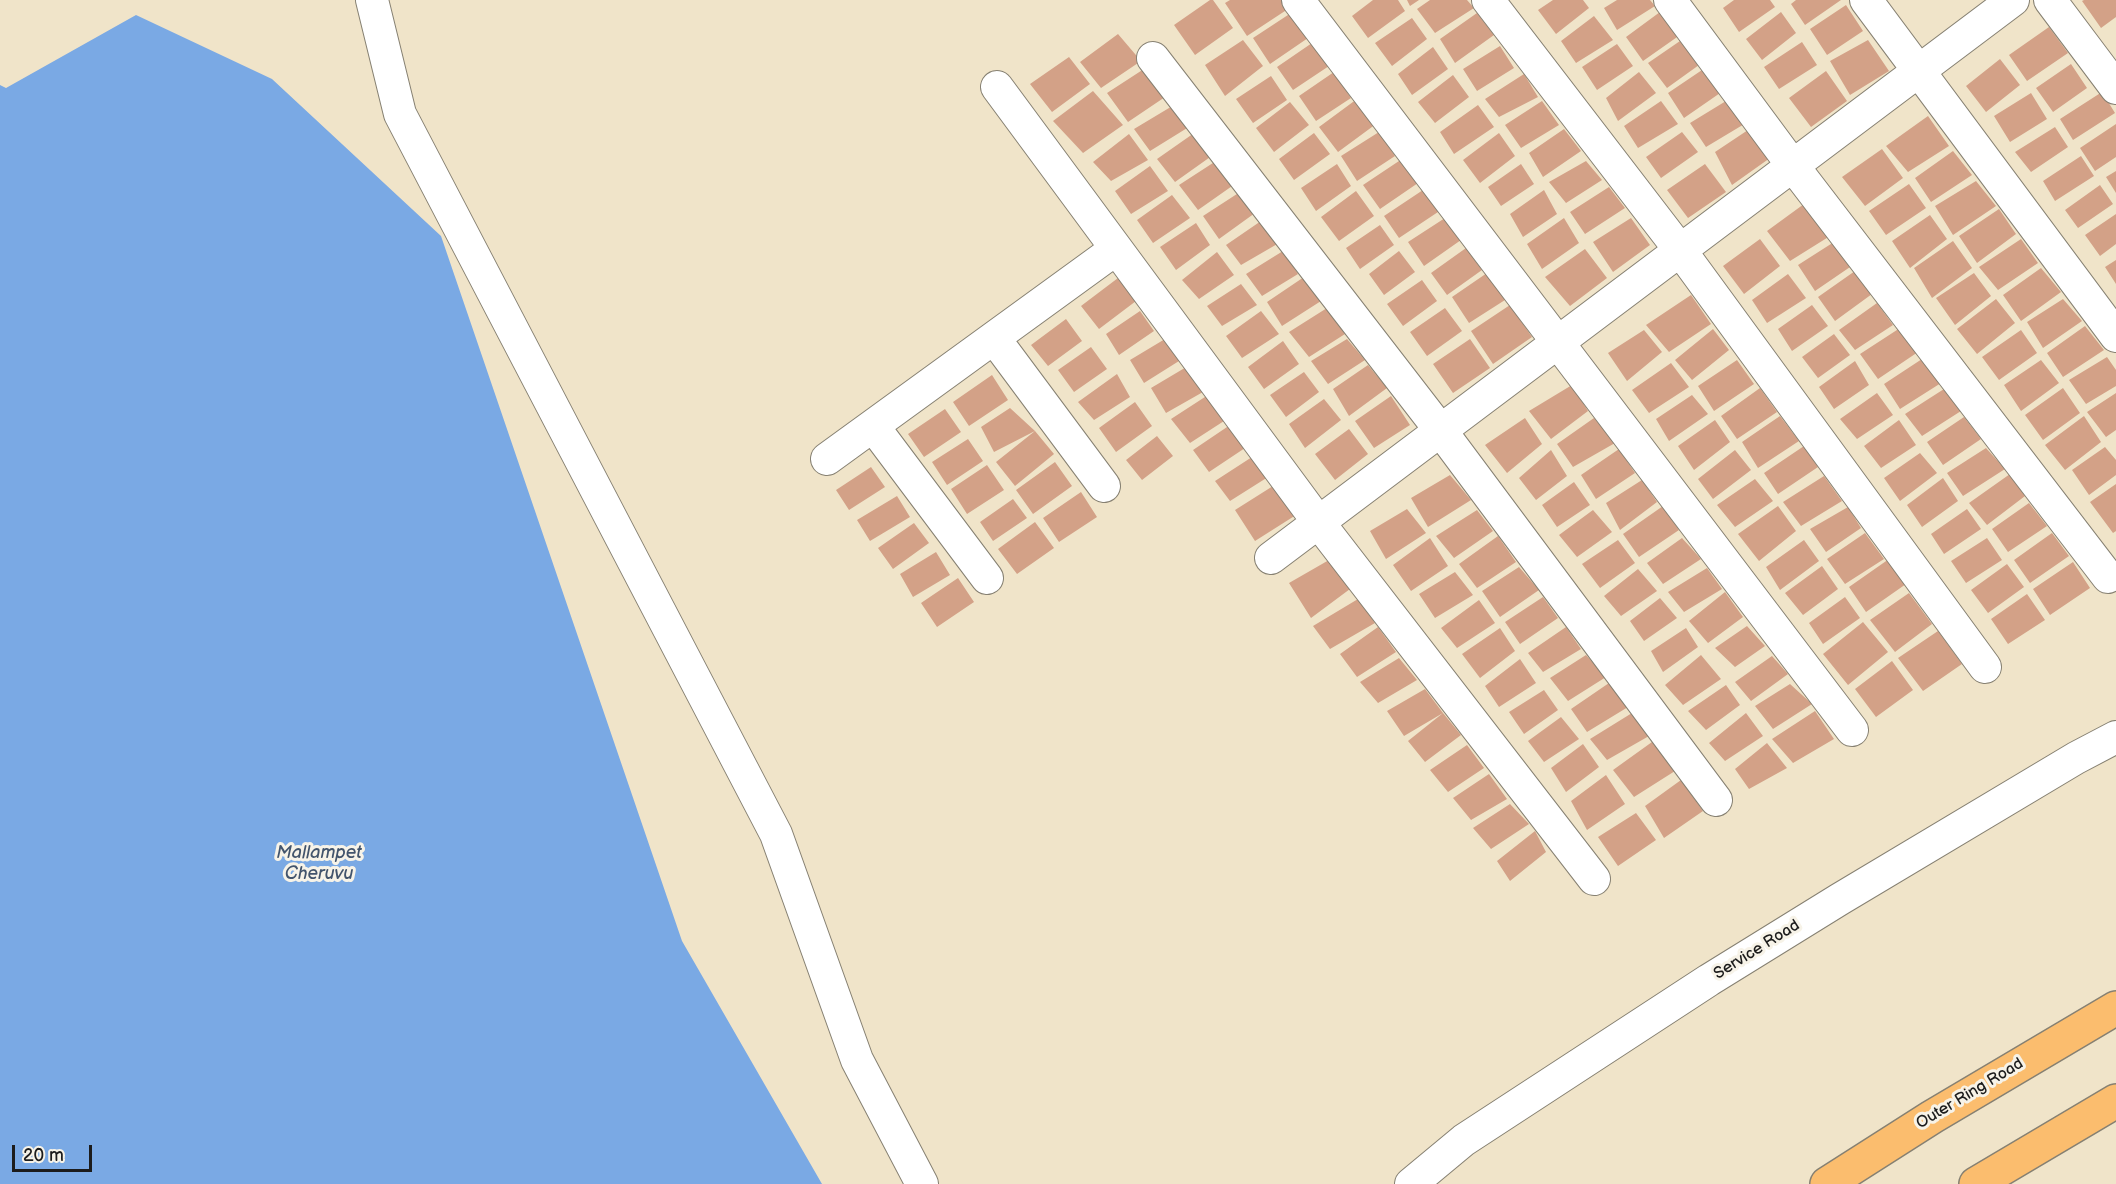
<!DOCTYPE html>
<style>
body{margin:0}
#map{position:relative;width:2116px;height:1184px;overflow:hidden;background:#f0e4c9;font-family:"Balsamiq Sans",sans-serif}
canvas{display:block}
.scale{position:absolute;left:12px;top:1145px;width:80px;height:27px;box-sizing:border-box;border:3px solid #1c1c1c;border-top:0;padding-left:8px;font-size:18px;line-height:21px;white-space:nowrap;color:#1c1c1c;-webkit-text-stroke:4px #f7f3e8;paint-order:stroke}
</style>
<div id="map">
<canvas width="2116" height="1184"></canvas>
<div class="scale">20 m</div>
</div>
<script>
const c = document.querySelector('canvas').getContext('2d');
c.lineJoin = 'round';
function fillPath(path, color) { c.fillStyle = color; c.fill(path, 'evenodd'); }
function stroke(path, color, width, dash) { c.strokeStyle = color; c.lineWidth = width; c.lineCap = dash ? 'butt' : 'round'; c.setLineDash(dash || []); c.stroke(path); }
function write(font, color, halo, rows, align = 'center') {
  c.font = font + ' "Balsamiq Sans",sans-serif'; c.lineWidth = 6; c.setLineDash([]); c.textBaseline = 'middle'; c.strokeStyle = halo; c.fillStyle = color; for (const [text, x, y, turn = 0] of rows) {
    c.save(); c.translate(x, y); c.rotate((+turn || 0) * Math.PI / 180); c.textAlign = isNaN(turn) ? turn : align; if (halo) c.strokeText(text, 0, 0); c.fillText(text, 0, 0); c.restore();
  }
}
fillPath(new Path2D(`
 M136,15L272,79L441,236L682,941L822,1184H0V85L6,88Z`), '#7aa9e4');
fillPath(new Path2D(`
 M1210,0H1213L1233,28L1195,55L1174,25Z
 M1230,0H1282L1288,9L1247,36L1225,3Z
 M1373,0H1398L1405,11L1368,38L1352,16Z
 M1407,0H1419L1410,6Z
 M1430,0H1467L1474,8L1435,33L1417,9Z
 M1553,0H1583L1589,8L1556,34L1538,10Z
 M1617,0H1650L1655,6L1617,30L1604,8Z
 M1734,0H1770L1775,7L1739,32L1723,8Z
 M1796,0H1841L1805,25L1791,4Z
 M2084,0H2116V17L2101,28L2082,1Z
 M1846,5L1863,31L1827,55L1810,29Z
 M1660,12L1680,35L1643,61L1626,37Z
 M1781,12L1796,33L1762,60L1746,39Z
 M1291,13L1308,38L1270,64L1253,38Z
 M1477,13L1494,35L1455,63L1440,39Z
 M1594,16L1613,40L1576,63L1561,41Z
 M1412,18L1427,39L1392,66L1375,43Z
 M2049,27L2068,53L2027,81L2009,55Z
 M1118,34L1141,61L1101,88L1080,62Z
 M1243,40L1263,66L1225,96L1205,65Z
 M1868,40L1889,71L1850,95L1830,61Z
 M1680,41L1699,65L1667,88L1648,63Z
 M1802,42L1817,65L1779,89L1764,67Z
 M1312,43L1329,66L1293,90L1277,67Z
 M1617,44L1633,66L1597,90L1582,67Z
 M1500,46L1514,68L1477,91L1463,69Z
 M1433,47L1448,69L1412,95L1398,74Z
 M1069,57L1090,84L1052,112L1030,84Z
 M2000,59L2020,85L1986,112L1966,86Z
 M2071,64L2087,88L2053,112L2036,88Z
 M1147,67L1168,95L1128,122L1107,93Z
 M1705,68L1723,91L1684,118L1668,93Z
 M1826,71L1847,101L1811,127L1789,98Z
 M1334,72L1351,98L1316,121L1299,96Z
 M1639,72L1656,93L1618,121L1606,98Z
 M1524,74L1538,97L1499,117L1485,99Z
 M1453,75L1469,97L1435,123L1418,102Z
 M1271,76L1287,100L1253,123L1236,99Z
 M1093,91L1123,125L1083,153L1053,121Z
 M2102,92L2115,113L2073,140L2060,119Z
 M2031,93L2047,119L2010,142L1994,116Z
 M1357,99L1376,124L1338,152L1319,127Z
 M1542,101L1559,125L1521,148L1505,125Z
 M1661,101L1678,124L1638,148L1624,126Z
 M1726,101L1746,123L1706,147L1690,123Z
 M1290,102L1309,125L1274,152L1256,128Z
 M1174,105L1192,125L1150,151L1134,129Z
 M1478,105L1494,127L1454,154L1440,132Z
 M1928,116L1949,146L1908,172L1886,146Z
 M2116,124V157L2095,171L2080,148Z
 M2055,127L2068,147L2031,172L2015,152Z
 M1751,128L1770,158L1732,185L1715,152Z
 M1564,129L1581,151L1543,177L1529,153Z
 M1197,131L1213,155L1175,182L1157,159Z
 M1379,132L1395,156L1357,181L1341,156Z
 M1682,132L1698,152L1661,178L1646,157Z
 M1314,133L1330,154L1294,180L1279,159Z
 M1499,133L1515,156L1480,183L1463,160Z
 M1129,134L1148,160L1111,181L1093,162Z
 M1882,149L1903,178L1865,206L1842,177Z
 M1953,151L1972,175L1931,202L1915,178Z
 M2081,156L2094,176L2055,201L2043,181Z
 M1402,159L1418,183L1380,209L1363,185Z
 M1216,161L1235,184L1198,210L1179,185Z
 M1586,161L1602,180L1566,203L1549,182Z
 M1337,164L1351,186L1316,211L1301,188Z
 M1521,164L1534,184L1501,206L1488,187Z
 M1705,164L1726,192L1688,218L1667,190Z
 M1150,166L1168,191L1131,214L1115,191Z
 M2116,171V193L2106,177Z
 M1976,181L1996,206L1953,235L1935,206Z
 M1909,184L1926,208L1886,235L1869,211Z
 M2100,185L2113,204L2078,228L2065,210Z
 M1609,187L1625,208L1585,234L1570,212Z
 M1426,188L1441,210L1399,238L1384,216Z
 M1544,190L1557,214L1523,237L1510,214Z
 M1356,191L1374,216L1339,241L1321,217Z
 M1240,192L1255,213L1219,239L1203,216Z
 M1172,195L1190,218L1153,243L1137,220Z
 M1804,204L1830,236L1790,261L1767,231Z
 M1999,209L2016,234L1977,263L1959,236Z
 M2116,214V244L2100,256L2085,235Z
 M1930,215L1947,239L1910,268L1892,241Z
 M1445,218L1461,240L1424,266L1408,242Z
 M1564,218L1579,243L1542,269L1527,244Z
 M1631,218L1650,245L1613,272L1593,242Z
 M1261,221L1279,243L1241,265L1226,245Z
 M1196,223L1210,245L1176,270L1160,247Z
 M1380,225L1394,245L1360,269L1346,248Z
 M1760,239L1780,266L1744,294L1723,266Z
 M2021,239L2038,263L1998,290L1979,267Z
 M1953,241L1972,268L1932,298L1914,268Z
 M1834,242L1853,265L1815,291L1798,265Z
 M1466,248L1482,270L1447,295L1431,273Z
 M1585,249L1607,278L1570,306L1545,277Z
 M1283,251L1298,274L1262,296L1246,274Z
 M1399,251L1415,272L1384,295L1369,274Z
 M1217,252L1234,275L1199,299L1182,280Z
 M2116,260V284L2105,267Z
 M2041,268L2061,292L2021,321L2003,295Z
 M1855,271L1872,294L1835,321L1818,297Z
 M1487,273L1505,300L1469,323L1452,297Z
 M1974,273L1991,296L1955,325L1936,298Z
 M1788,274L1806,298L1767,323L1752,300Z
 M1304,277L1321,301L1282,326L1267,302Z
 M1118,278L1136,301L1099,329L1081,306Z
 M1422,280L1437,301L1403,326L1387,304Z
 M1241,284L1257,305L1222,326L1207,306Z
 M1691,295L1711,324L1669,352L1646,325Z
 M1996,299L2015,323L1977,354L1957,329Z
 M2063,299L2082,321L2043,348L2027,322Z
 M1877,303L1893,325L1855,350L1839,330Z
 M1510,305L1532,337L1493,364L1471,331Z
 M1812,305L1828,326L1792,351L1778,329Z
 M1327,308L1345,334L1309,357L1289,332Z
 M1445,308L1462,331L1427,356L1410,332Z
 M1140,311L1154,331L1119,355L1106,334Z
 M1261,311L1279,334L1242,358L1226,336Z
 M1066,319L1082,341L1048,366L1031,345Z
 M2085,326L2104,350L2063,377L2047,353Z
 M1900,328L1918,352L1878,379L1860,354Z
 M1713,329L1729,350L1692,380L1675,360Z
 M1644,330L1662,352L1627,381L1608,353Z
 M2021,330L2037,353L1999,380L1982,357Z
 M1834,334L1850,355L1818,378L1802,357Z
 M1165,339L1179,361L1144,383L1130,360Z
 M1347,339L1365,360L1328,384L1311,361Z
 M1470,339L1490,368L1453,393L1433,364Z
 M1283,341L1299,364L1264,389L1248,367Z
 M1091,347L1107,369L1074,392L1058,370Z
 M2107,357L2116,370V386L2086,404L2069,380Z
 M1922,359L1941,383L1900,409L1884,384Z
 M1737,360L1754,384L1714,411L1698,386Z
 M2041,360L2059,383L2021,411L2004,385Z
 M1855,361L1869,385L1834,409L1819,387Z
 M1671,363L1689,387L1649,413L1632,390Z
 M1368,365L1387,388L1349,416L1333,389Z
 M1188,366L1203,392L1166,413L1151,388Z
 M1304,372L1319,392L1286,417L1270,395Z
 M1117,374L1130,397L1094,420L1078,402Z
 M992,375L1008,400L969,426L953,402Z
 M1572,385L1588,411L1551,439L1529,411Z
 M1760,388L1777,412L1737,439L1721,416Z
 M2063,388L2080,413L2043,440L2025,415Z
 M1944,389L1961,411L1922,436L1905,414Z
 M1877,393L1893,415L1857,439L1840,419Z
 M2116,393V430L2106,437L2087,412Z
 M1208,395L1224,421L1190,443L1171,419Z
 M1692,395L1708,414L1669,441L1656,419Z
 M1391,396L1410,425L1374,448L1355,421Z
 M1324,399L1341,420L1305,448L1289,424Z
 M1135,402L1152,426L1116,452L1099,428Z
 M1010,408L1035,431L994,452L981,427Z
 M945,409L961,432L924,457L908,434Z
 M1780,416L1799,441L1758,468L1742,442Z
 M2084,416L2101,442L2065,470L2045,445Z
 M1964,417L1981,439L1943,465L1927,442Z
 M1525,418L1542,444L1507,473L1485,445Z
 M1594,418L1615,443L1573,467L1557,444Z
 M1715,420L1730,442L1694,470L1678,446Z
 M1899,420L1916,445L1881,468L1864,446Z
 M1230,425L1245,448L1209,472L1193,450Z
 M1349,429L1368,454L1335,480L1315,454Z
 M1035,431L1054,454L1015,486L996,462Z
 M1157,436L1173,456L1142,480L1126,460Z
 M968,439L983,461L947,485L932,462Z
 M1804,446L1818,467L1778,494L1764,473Z
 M2105,447L2116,460V475L2089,495L2072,470Z
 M1986,448L2005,469L1963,496L1947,473Z
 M1619,449L1635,473L1596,499L1581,475Z
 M1551,450L1567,476L1536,500L1519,478Z
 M1735,450L1751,470L1713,499L1698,479Z
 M1920,453L1937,473L1900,501L1884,478Z
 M1252,457L1268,477L1230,501L1215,481Z
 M1055,462L1072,486L1033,514L1016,490Z
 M987,465L1004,490L967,514L951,489Z
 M871,467L885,487L849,510L836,490Z
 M2010,474L2025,496L1987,525L1969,503Z
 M1450,475L1471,500L1428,527L1411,498Z
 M1824,476L1842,501L1801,526L1783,502Z
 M1943,478L1958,501L1922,527L1907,505Z
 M1755,479L1773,501L1735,527L1717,505Z
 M1642,480L1657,502L1620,530L1606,503Z
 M1574,482L1590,505L1557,527L1542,505Z
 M2116,484V531L2113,533L2090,502Z
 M1273,486L1296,515L1255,541L1235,510Z
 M1081,492L1097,517L1059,542L1043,518Z
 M897,496L910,517L870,541L857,520Z
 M1013,499L1027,518L993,541L980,522Z
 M2029,503L2047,526L2008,552L1992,529Z
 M1663,506L1679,530L1639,557L1623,534Z
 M1778,506L1796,531L1759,561L1738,534Z
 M1848,507L1861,528L1826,552L1810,529Z
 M1407,509L1426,533L1386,559L1370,531Z
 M1967,509L1981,529L1944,554L1931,534Z
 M1477,510L1493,531L1454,558L1436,536Z
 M1593,510L1612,532L1577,557L1559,535Z
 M1035,522L1054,548L1017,574L998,549Z
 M914,523L929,543L893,569L878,548Z
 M1865,533L1884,559L1845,584L1827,559Z
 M2052,533L2069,556L2030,583L2014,560Z
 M1498,536L1516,562L1477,588L1459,564Z
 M1430,538L1448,566L1411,591L1393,565Z
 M1682,538L1701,559L1663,584L1647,563Z
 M1987,538L2002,560L1966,583L1951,561Z
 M1618,540L1635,563L1600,588L1582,564Z
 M1804,540L1819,561L1780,590L1766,567Z
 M936,552L950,575L913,597L900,574Z
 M1889,559L1906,584L1866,612L1849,587Z
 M1329,560L1350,589L1311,618L1289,583Z
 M2073,562L2090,588L2050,615L2033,589Z
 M2007,564L2024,587L1988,613L1971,590Z
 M1822,566L1838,589L1803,615L1785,593Z
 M1519,567L1539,590L1500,617L1482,591Z
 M1707,568L1722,589L1684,612L1668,592Z
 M1638,569L1657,591L1621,616L1604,596Z
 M1455,572L1473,595L1435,618L1419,594Z
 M958,578L974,602L937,627L921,603Z
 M1725,592L1743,617L1708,643L1689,621Z
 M1909,593L1932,624L1895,652L1870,620Z
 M2027,594L2045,620L2008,644L1991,619Z
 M1543,597L1558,618L1520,644L1505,622Z
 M1845,597L1860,618L1823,644L1809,623Z
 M1660,598L1677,618L1644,641L1630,621Z
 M1358,599L1375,623L1330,649L1313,626Z
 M1479,600L1495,623L1457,648L1441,628Z
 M1863,622L1888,652L1848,685L1823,654Z
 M1747,626L1765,646L1735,667L1715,648Z
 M1378,627L1396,652L1357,677L1340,654Z
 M1566,627L1581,649L1543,672L1528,653Z
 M1500,628L1515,651L1480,678L1462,654Z
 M1686,628L1698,647L1663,672L1651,651Z
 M1938,631L1962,664L1923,691L1898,658Z
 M1586,655L1606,677L1568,701L1550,678Z
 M1701,655L1721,679L1683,705L1665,685Z
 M1772,656L1788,674L1751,701L1735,682Z
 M1399,658L1417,680L1378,703L1360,682Z
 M1520,659L1536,683L1499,707L1485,686Z
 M1892,661L1913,690L1876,717L1855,689Z
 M1609,683L1628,707L1587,732L1571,709Z
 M1790,684L1812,704L1773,729L1755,706Z
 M1726,685L1740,705L1706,730L1688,711Z
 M1425,689L1443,713L1404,736L1387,711Z
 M1544,690L1558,710L1524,734L1509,712Z
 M1815,711L1834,739L1793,763L1772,739Z
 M1443,713L1461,735L1425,762L1408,741Z
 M1632,713L1649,736L1607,760L1590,739Z
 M1746,713L1763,736L1725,761L1709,743Z
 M1561,717L1579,739L1544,762L1528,741Z
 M1652,742L1675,771L1634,797L1613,770Z
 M1767,743L1787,768L1749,789L1735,769Z
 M1583,744L1599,767L1566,792L1551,768Z
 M1467,745L1484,768L1448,792L1430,770Z
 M1489,774L1507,799L1471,820L1453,798Z
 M1606,775L1625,804L1587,830L1571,801Z
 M1681,780L1703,811L1664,838L1645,806Z
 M1510,804L1529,824L1491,849L1473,828Z
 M1636,813L1656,840L1618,866L1598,837Z
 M1535,831L1546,852L1510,881L1497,861Z`), '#d3a187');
const minor = new Path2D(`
 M372,0L400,114L776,834L857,1060L922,1184
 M1298,0L1852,730
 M1488,0L1680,250L1985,667
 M1670,0L1793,166L2108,577
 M1866,0L2116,336
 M2050,0L2116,88
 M1153,58L1441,431L1716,800
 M997,87L1319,523L1594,879
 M994,338L1104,486
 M873,426L987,578
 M827,459L1116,249
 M1271,558L2013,0
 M1411,1184L1464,1140L1709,980L1840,899L2076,758L2116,737`);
const highway = new Path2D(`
 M1827,1184L1932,1117L2116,1008
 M1976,1184L2116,1101`);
stroke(minor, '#868072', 34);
stroke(highway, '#868072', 36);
stroke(minor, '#fff', 32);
stroke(highway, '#fbbd6e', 33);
write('16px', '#1c1c1c', '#f7f3e8', [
 ["Service Road",1757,950,-32],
 ["Outer Ring Road",1970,1094,-31]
]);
write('italic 18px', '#42546c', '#f7f3e8', [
 ["Mallampet",319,853],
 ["Cheruvu",319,874]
]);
</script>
